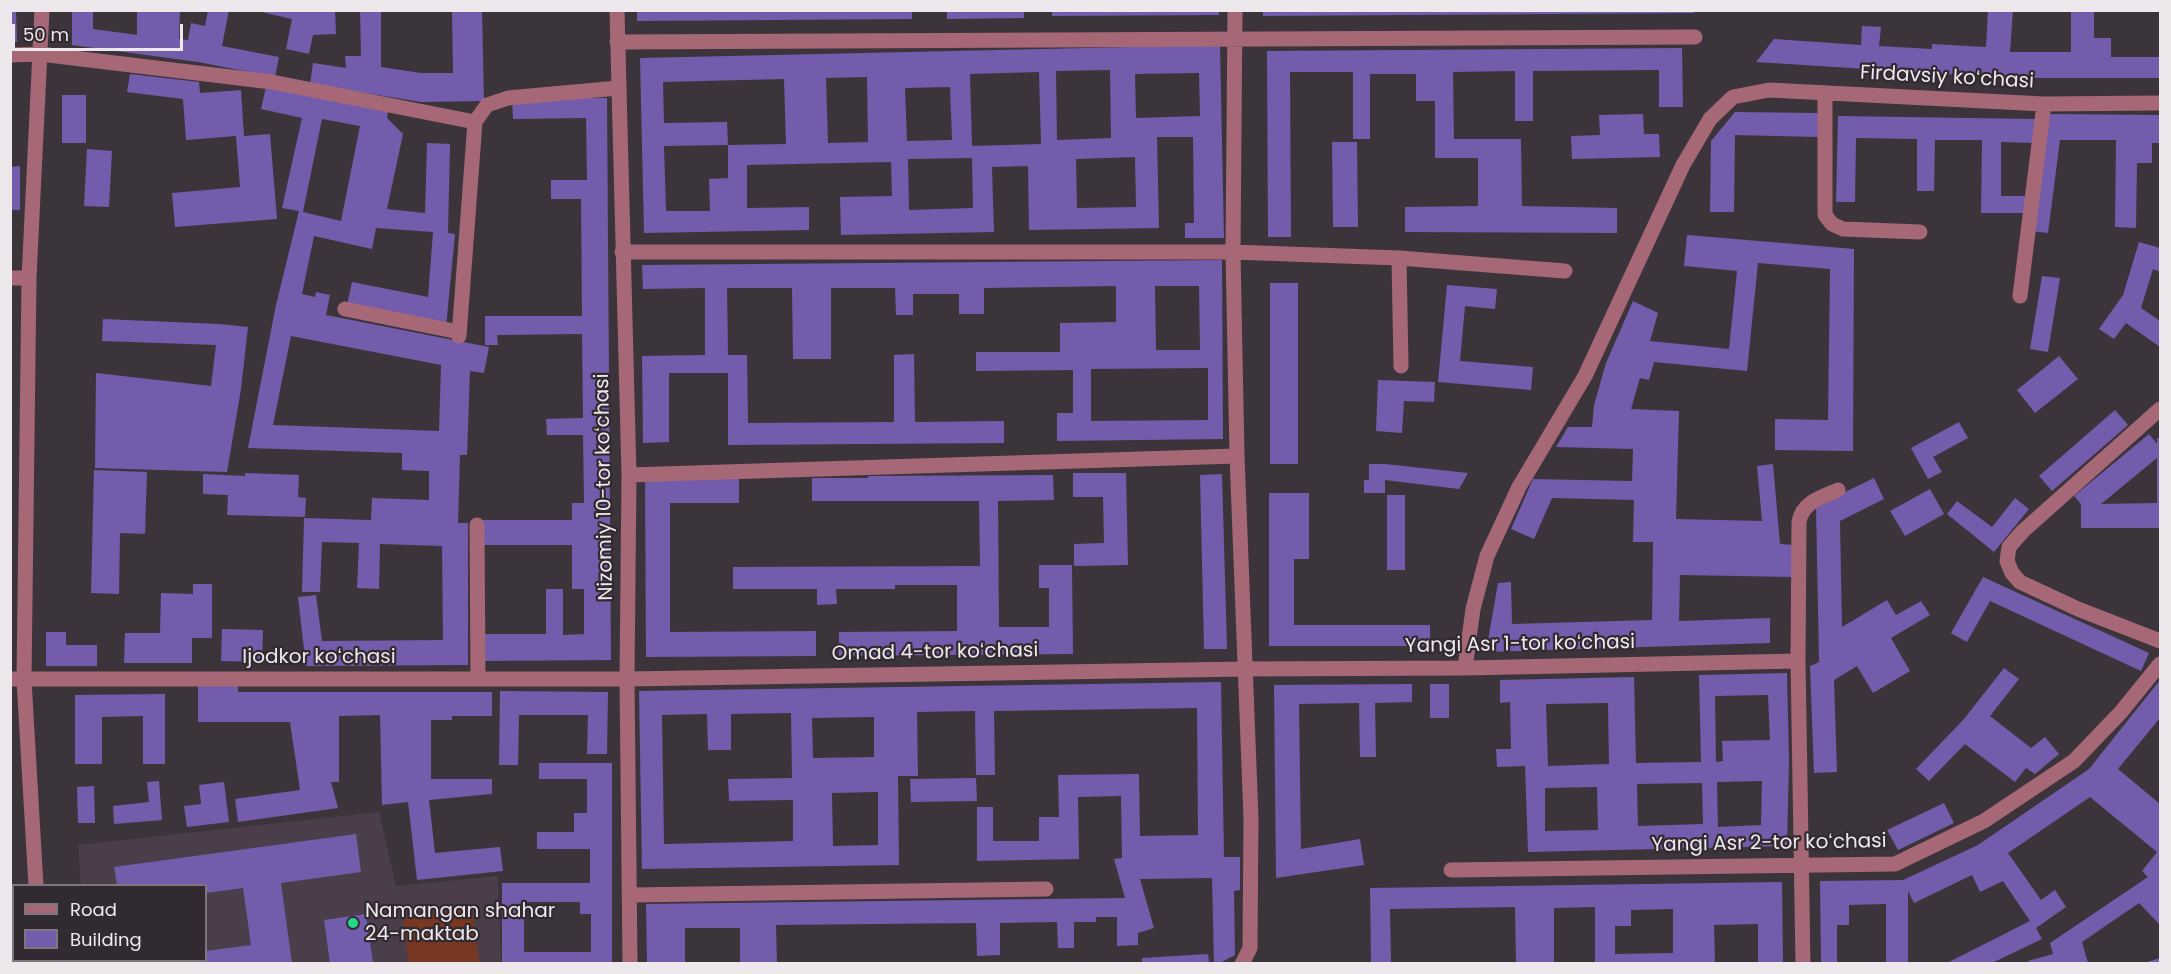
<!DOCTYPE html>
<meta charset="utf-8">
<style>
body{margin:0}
#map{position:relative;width:2171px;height:974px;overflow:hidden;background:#3c343b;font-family:Poppins,sans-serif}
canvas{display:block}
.frame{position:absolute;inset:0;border:12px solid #ede8ec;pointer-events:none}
.legend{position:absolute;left:12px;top:884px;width:195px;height:78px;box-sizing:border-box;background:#322a31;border:2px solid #7d767c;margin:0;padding:8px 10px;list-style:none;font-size:18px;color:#ede8ec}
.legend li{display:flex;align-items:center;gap:12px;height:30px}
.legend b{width:30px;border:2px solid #7d767c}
.scale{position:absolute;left:12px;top:24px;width:171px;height:27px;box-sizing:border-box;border:3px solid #ede8ec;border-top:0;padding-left:8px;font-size:18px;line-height:21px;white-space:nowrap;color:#ede8ec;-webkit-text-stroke:4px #322a31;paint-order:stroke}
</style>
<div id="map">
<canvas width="2171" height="974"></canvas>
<div class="frame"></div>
<ul class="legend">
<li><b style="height:8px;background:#a66777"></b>Road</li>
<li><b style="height:16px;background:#735cac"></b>Building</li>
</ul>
<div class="scale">50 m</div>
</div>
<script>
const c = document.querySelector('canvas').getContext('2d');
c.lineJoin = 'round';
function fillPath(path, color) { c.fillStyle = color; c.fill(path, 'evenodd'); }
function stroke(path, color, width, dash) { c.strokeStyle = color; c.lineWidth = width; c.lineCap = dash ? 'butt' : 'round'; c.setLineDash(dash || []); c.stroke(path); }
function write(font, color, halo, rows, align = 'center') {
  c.font = font + ' Poppins,sans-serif'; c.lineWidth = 4.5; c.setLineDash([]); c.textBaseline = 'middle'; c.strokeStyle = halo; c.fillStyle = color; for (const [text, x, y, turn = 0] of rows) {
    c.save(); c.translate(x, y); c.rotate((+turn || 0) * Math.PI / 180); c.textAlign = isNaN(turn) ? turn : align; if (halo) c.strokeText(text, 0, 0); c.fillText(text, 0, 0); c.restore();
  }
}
fillPath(new Path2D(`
 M379,812L396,886L498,876L501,963H89L88,961L206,960V886L81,885L78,845Z`), '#4b3e4a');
fillPath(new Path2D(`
 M472,908L479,963H409L403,918Z`), '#783721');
fillPath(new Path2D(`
 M10,10H16L17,42H10Z
 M72,10H93V29L137,35V10H180L179,39L188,40L191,23L205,26L208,10H229L222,46L279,57L275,77L198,62L72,45Z
 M253,10H335L336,34L313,35L309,54L286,49L292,19Z
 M360,10H381V67L421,73H453L452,10H482L484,101L421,102L310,84L313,63L346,68L345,56H361Z
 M637,10H912V19L637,21Z
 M947,10H1024V18L947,19Z
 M1052,10H1219V15L1052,16Z
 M1263,10H1695L1694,13L1263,16Z
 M1988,10H2013L2010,52H2071V10H2094V38H2111V57H2160V78H2009L1756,62L1774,39L1861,45L1862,26L1881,27L1879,46L1932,49V44L1986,47Z
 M1220,45L1224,238H1185V223H1194L1193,137H1157L1159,228L1029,230L1028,166L992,167L994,232L841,235L840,197L892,196L891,162L747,165V208L809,207V230L644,233L640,58ZM1110,70L1111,138L1057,140L1056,71ZM1039,72L1041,144L972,146L970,74ZM1199,73L1200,116L1136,118L1135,74ZM867,77L868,142L828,143L826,78ZM784,79L786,144L728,145L727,122L664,123L663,82ZM950,87L952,140L907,141L905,88ZM728,145V178L709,179L710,211H666L664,146ZM1135,157L1136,207L1077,208L1076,159ZM972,158L973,208L909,210L908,159Z
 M1682,48L1683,107H1659V70L1533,71V121H1515V71L1453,72L1454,139H1521L1522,206L1617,208V233L1405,232V207L1478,206V158H1435V101H1416V74H1370V139H1353V72H1290L1291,237H1268L1267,51Z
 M130,74L199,82L200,93L241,90L244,136L270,134L277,219L175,227L172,193L240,187L236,136L186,140L183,99L127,92Z
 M266,87L388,112L387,118L403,134L387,209L425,213L427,143L450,144L448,233L455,234L446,327L347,305L352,282L428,297L433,232L376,228L372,249L314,236L302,294L315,297L316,292L330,295L326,315L489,347L484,373L470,371L467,455H460L458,523H468V665L306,666L298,597L316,595L322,641L443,640L442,546L380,544L379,589L357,588L359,543L322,542L320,592H302L304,518L371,520L372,498L429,500V471L402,470V453L248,448L276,305L299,211L282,208L302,118L261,109ZM322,119L360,126L341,221L303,212ZM291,336L441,365L439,431L273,425Z
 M62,95H86V143H62Z
 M512,98H607L611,660L481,661L480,634H546V589H563V635L584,634V589H572V545H483V520H572V503H584L583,435H547L546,419L583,418L582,334L497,335L498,345H485V316H582L581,199H551V180H587L586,118L513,119Z
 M1735,112L1818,113V137L1735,135L1734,212H1710L1711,141Z
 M1643,114L1644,134H1659L1660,157L1572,159L1571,136L1600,135L1599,115Z
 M2046,114L2160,115V143H2152V163H2137L2136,228L2115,227L2116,140H2060L2048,233L2031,231Z
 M1838,116L2035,119V143L2001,142V196H2025V213H1981L1982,140H1935L1934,191H1917V139L1856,138L1855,202H1836Z
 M1332,142H1357L1358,227H1333Z
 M87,149L112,151L109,207L84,206Z
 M20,166V210H10V167Z
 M1687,235L1854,249L1853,451L1775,450V419L1828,420L1830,269L1758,263L1747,371L1654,362L1649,380L1640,378L1631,409L1679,411L1676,519L1762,521L1757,466L1773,464L1780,544L1794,545V577L1680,575L1679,621L1770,618V643L1486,652L1498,583L1511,582L1512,624L1652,620L1653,542H1633L1634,500L1552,498L1534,539L1511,529L1533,479L1632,481L1633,449L1556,447L1568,427H1592L1594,405L1606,363L1633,301L1658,313L1650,341L1729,349L1737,271L1684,266Z
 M2139,242L2160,248V272L2153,269L2141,308L2160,321V347L2126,323L2114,339L2099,329L2123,295Z
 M1222,260L1223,439L1057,441V413H1073V370L976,371V352H1060V323L1116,322V286L984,288V314H959V294H913V315H896L895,288H831V359H793L792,288H727L728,355H747L748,423L894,422V355L914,354L915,422L1004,421V443L728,445V373H669V442L643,443L642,356L705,355V288L643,289L642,265ZM1155,286H1199L1200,350H1156ZM1208,368V420L1091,421V369Z
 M2042,276L2060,278L2048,352L2030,349Z
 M1270,283H1298V464H1270Z
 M1447,285L1497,289L1495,309L1465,306L1460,361L1533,367L1531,390L1438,382Z
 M103,319L219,324L248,327L241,389L227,472L95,468L96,373L211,386L216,345L102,341Z
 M2059,356L2078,379L2035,413L2017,390Z
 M1378,380L1435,382L1434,402L1404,401L1402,433L1376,431Z
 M2115,410L2128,425L2052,491L2039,476Z
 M1959,422L1968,438L1933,457L1942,472L1928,479L1911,448Z
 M2149,434L2157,444V438H2160V528H2081V504L2074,496ZM2157,458V503L2101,504Z
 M1369,464H1385L1468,473L1459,489L1385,480V493H1364V480H1369Z
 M94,470L147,472L145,534L120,533L119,594L91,593Z
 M245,473L299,475L298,497L306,498L305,517L227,515L228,495L203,494V474L245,476Z
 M1073,473H1126L1128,565L1074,566V544L1104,543L1103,497H1073Z
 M1222,474L1227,649H1204L1200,475Z
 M1053,475L1054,500L998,501L999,627H1049V588H1039V565H1072L1073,654L839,656V632L957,631V585H895V589H836L837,604L817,605V589H733V567L980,566L979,501H812V478H868V476Z
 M1874,478L1884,499L1840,521L1842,627L1887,600L1896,615L1921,601L1930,615L1891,638L1910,671L1873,693L1857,666L1834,680L1837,772L1814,773L1810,666L1819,662L1816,506Z
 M645,479H739V503H670V632L816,631V656L646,657Z
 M1930,489L1944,514L1905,536L1890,511Z
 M1269,493H1309V559H1294V625H1430V646H1269Z
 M1387,495H1405V570H1387Z
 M2015,498L2029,509L1994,552L1947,514L1957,501L1992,527Z
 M1983,577L2149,653L2141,671L1990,601L1967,642L1951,633Z
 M193,584H212V638H192V663H124L125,633H160L161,593L193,594Z
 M222,629L263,630L262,662L221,661Z
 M46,632H66V645H97V666H46Z
 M2004,668L2019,679L1990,716L2031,748L2045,737L2059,754L2035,774L2026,768L2015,782L1965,744L1929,781L1916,769L1964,719Z
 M1787,673L1789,760L1787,846L1528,852L1525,766L1497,767L1496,749H1511L1510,702L1500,703V680L1634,677L1636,763L1701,762L1699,675ZM1768,695L1770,740L1722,741L1723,761L1716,762L1715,696ZM1608,703L1609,764L1548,766L1546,704ZM1762,781L1761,825L1718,827L1717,782ZM1702,783L1703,824L1638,826L1637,784ZM1597,787L1598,830L1545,831V788Z
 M2160,680V718L2118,769L2160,804V925L2139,903L2082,942L2088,963H2029L2028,961L2053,954L2050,943L2148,877L2142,871L2157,852L2090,797L2008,853L2041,900L2055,890L2066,907L2036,928L2042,939L1992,963H1947L2030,921L2003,881L1980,892L1972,875L1914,903L1908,891V963H1886V904L1849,905V925H1837V963H1821L1820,881L1903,880L1978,845L2089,769Z
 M1221,682L1224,857H1240V890L1234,891L1235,955L1220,963H1214L1212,878L1140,879L1154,928L1138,933V945L1117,946V917H1096V922H1074V948H1058L1057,922L1000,923V955L977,956L976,923L776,925L777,963H740V928H685V963H647L646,904L1125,898L1114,859L1122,858L1121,796L1078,797L1079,859L977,861V807H993V841H1039V817H1059L1058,775L1139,774L1140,836L1198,835L1197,708L994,711L995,775H976L975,711L917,712L918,776H898L899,865L642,869L639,691ZM791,713L792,778L728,779L729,801L793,800V841L664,844L662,715L707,714L708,750H731V714ZM874,717V757L813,758L812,718ZM878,792V845L833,846L832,793Z
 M1412,684V702L1375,703L1376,757H1360L1359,703L1299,704L1301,849L1360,839L1364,865L1276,878L1274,685Z
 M1430,684H1449V718H1430Z
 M198,685H238V692H492V716H452V720H431V779H492V794L429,800L435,853L500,847L503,871L417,880L408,802L382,805L380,715L339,716V782H331L338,808L238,822L235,799L300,790L290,722H198Z
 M500,691L608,692L607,754H587L588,715H519L518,765H499Z
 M165,694V764H143V716L102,717V764H75V695Z
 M539,763H612V963H502V883H590V849H537V832H574V813H587V779H539ZM524,902H580V914H591V952H524Z
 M976,778L977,801L911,802L910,779Z
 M159,781L162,820L114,824L113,806L149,802L147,782Z
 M224,782L229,822L187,827L184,806L201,804L199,785Z
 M94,786L95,823H78L77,787Z
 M1944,803L1954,823L1898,850L1887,830Z
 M356,834L361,872L281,883L292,963H125L137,960H206V951L251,945L243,888L206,893V885H117L114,867Z
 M1782,882L1783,963H1758V924L1714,925L1715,963H1595V907L1554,908V963H1516L1515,907L1390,909L1391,963H1371L1370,888ZM1673,909V953L1615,954V926H1631V910Z
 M366,914L373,963H330L324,920Z
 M10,923H14V960H23V963H10Z
 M1208,954L1209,963H1142V958Z
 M2160,958V963H2144Z`), '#735cac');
stroke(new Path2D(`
 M617,10L629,475L627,679L630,964
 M1235,10L1233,252L1237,456L1251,818L1250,948L1242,964
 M617,42L1695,37
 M10,55L40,54L272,82L475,122L459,336
 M1825,93V215L1832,224L1843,229L1920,232
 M475,122L487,105L508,98L618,88
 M622,252H1233L1399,258L1565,271
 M1399,258L1401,366
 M10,278H29
 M2020,296L2044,104
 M345,309L459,332
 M2160,409L2023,531L2009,547L2007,561L2012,573L2020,582L2078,609L2160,641
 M629,475L1237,456
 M477,525L478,679
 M1465,668L1473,609L1487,556L1519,487L1585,376L1683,165L1710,119L1733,97L1769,90L2044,104L2160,103
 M10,679H627L1244,669L1465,668L1798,661
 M1451,870L1895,864L1984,821L2074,761L2121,712L2160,664
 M36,886L24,680L29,278L42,10
 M630,895L1046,889
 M10,906H14
 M45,960V964
 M1803,964L1798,661L1799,522C1802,502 1822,497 1838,490`), '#a66777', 15);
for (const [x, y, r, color] of [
 [353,923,6,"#20d887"]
]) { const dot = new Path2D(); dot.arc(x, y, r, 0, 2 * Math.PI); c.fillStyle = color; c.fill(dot); stroke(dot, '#322a31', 2); }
write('20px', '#ede8ec', '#322a31', [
 ["Firdavsiy koʻchasi",1947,78,3],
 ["Nizomiy 10-tor koʻchasi",605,487,-91],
 ["Yangi Asr 1-tor koʻchasi",1520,645,-1],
 ["Omad 4-tor koʻchasi",935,653,-1],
 ["Ijodkor koʻchasi",319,658],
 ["Yangi Asr 2-tor koʻchasi",1769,844,-1]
]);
write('20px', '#ede8ec', '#322a31', [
 ["Namangan shahar",365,912],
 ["24-maktab",365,935]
], 'left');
</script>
